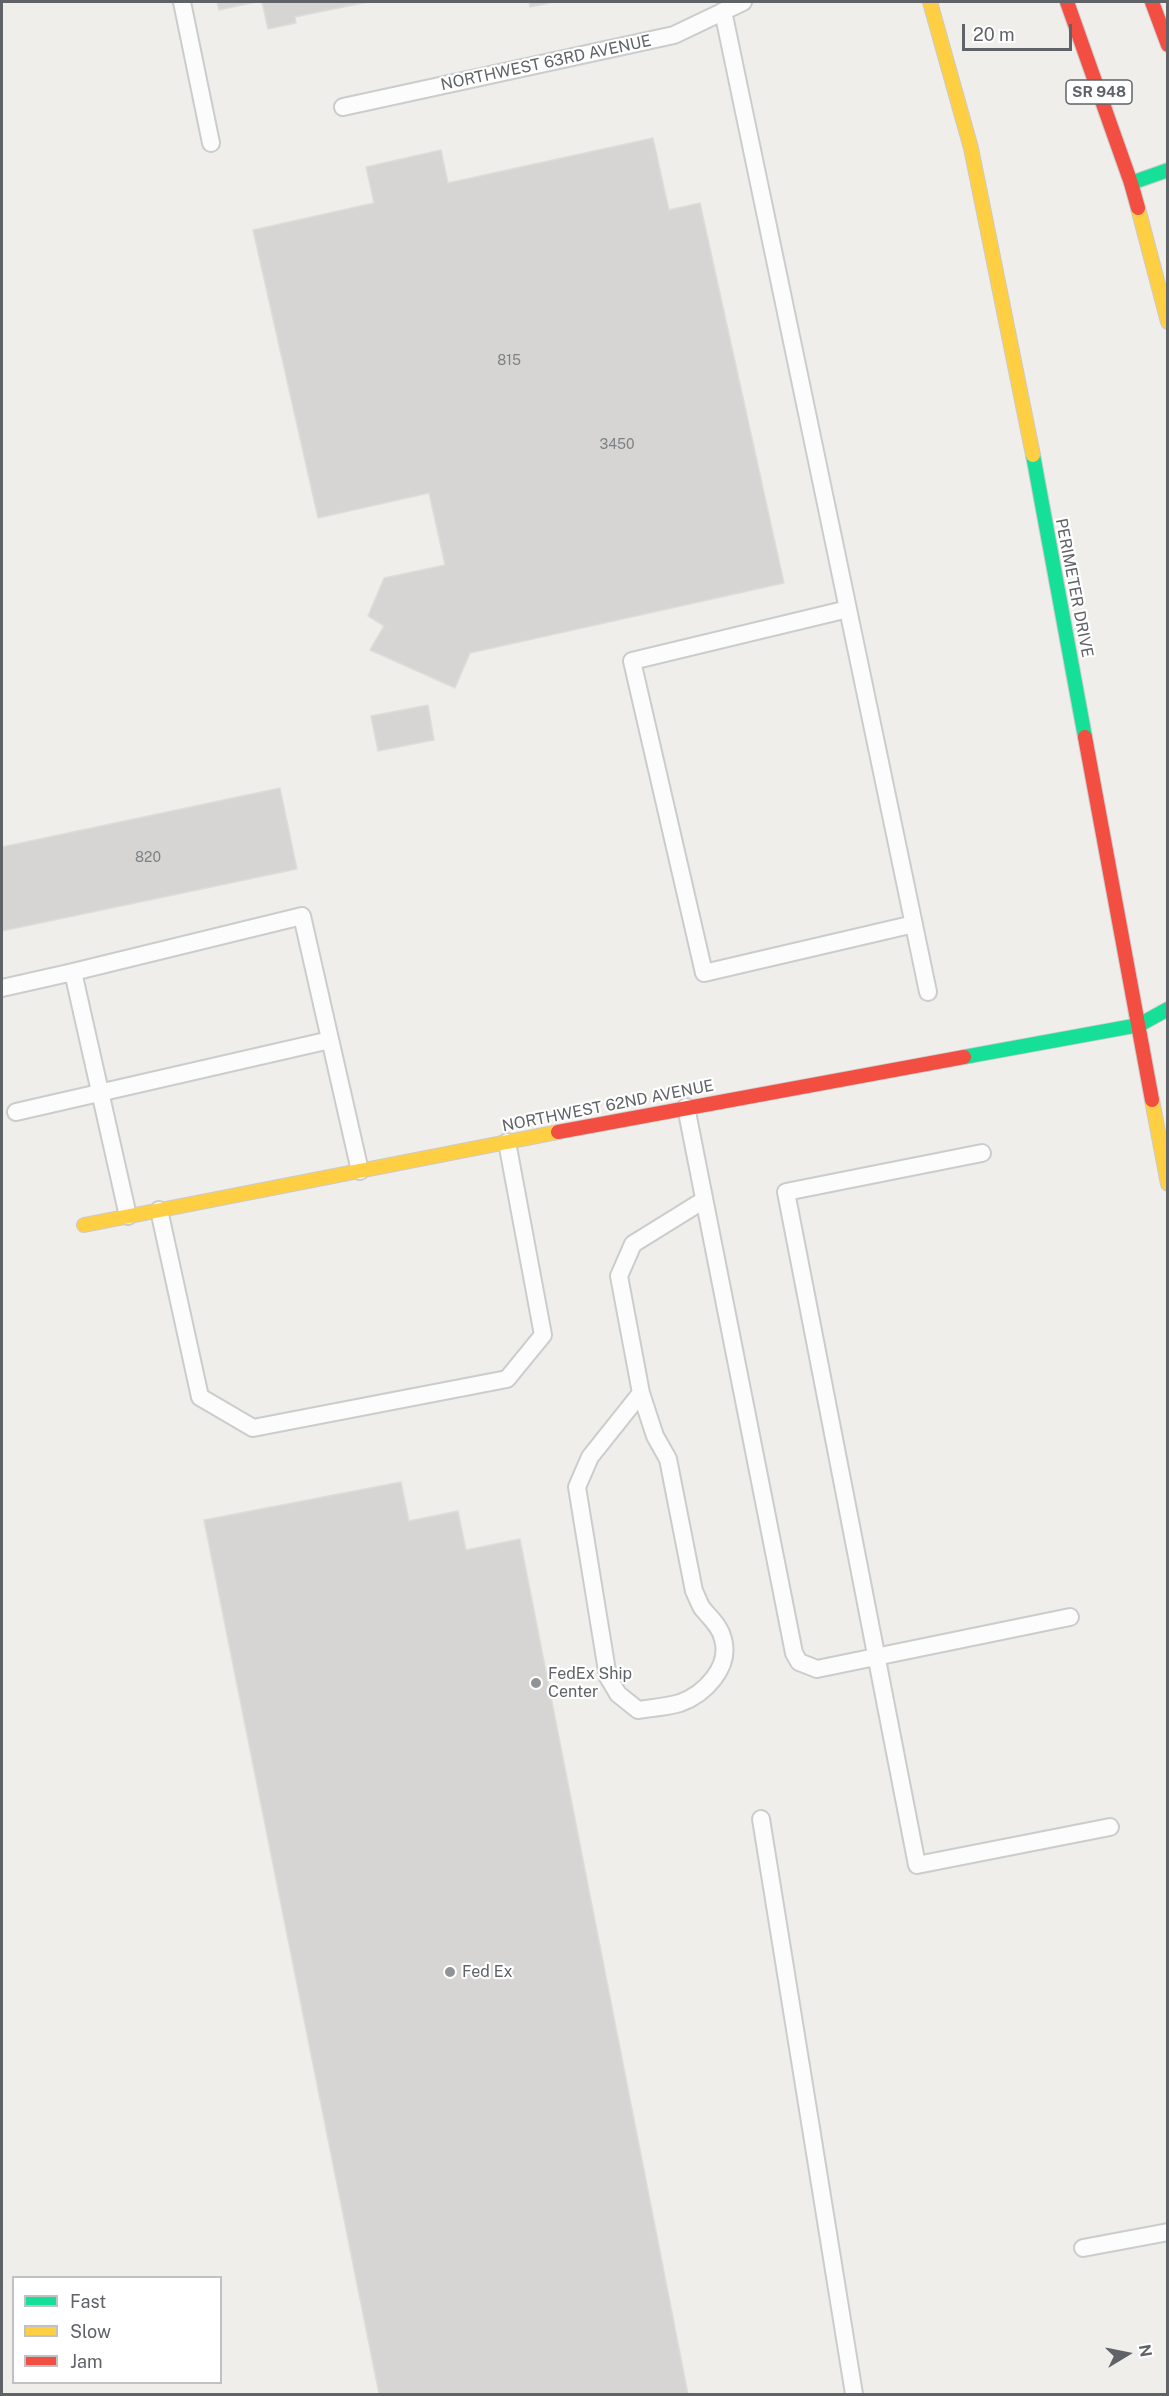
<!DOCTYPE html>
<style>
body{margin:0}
#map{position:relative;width:1169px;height:2396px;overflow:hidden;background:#efeeea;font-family:"Public Sans",sans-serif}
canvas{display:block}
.frame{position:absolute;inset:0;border:3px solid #5f6368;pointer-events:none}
.legend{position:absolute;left:12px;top:2276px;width:210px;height:108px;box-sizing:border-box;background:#fff;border:2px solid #bfc1c3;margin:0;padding:8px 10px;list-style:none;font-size:18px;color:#5f6368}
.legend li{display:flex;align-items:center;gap:12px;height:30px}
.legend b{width:30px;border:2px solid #bfc1c3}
.north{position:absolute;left:1097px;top:2324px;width:60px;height:60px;-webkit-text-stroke:4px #fff;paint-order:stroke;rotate:80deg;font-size:16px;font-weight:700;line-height:24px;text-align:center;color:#5f6368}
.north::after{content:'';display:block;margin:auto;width:21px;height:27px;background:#5f6368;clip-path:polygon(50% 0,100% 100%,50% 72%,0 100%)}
.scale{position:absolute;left:962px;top:24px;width:110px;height:27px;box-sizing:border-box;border:3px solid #5f6368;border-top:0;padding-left:8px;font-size:18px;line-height:21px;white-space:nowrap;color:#5f6368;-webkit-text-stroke:4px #fff;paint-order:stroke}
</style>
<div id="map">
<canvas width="1169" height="2396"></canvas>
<div class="frame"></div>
<ul class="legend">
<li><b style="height:8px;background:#16e098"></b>Fast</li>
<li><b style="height:8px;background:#ffcf43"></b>Slow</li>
<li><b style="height:8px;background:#f24e42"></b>Jam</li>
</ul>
<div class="north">N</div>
<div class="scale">20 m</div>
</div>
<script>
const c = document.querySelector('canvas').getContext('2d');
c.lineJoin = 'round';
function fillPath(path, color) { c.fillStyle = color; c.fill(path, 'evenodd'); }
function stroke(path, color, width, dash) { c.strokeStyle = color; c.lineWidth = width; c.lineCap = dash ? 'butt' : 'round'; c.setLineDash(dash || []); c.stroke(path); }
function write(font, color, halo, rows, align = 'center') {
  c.font = font + ' "Public Sans",sans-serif'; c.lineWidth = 4.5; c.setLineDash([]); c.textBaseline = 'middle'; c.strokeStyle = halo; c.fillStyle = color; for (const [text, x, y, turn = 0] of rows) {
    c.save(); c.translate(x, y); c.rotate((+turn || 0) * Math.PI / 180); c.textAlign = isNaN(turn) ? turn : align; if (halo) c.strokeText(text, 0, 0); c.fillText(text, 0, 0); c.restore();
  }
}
const building = new Path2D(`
 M217,2H256L219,10Z
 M262,2H368L295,17L296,23L268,29Z
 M529,2H550V3L530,7Z
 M653,138L669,210L700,203L784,583L470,653L455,688L370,650L384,626L368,616L384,578L445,565L429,493L318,518L253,230L374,203L366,167L441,150L448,183Z
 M428,705L434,740L378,751L371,716Z
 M280,788L297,869L2,931V847Z
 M401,1482L409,1521L458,1511L466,1550L520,1539L688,2394H379L204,1520Z`);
fillPath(building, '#d6d5d3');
stroke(building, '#deddd9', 1.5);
const lane = new Path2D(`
 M182,2L211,143
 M723,11L928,992
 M343,107L674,35L743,2
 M848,609L632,661L704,973L914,924
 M2,988L73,972
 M686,1107L794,1653L799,1662L817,1669L1070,1617
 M16,1112L330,1040
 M982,1153L786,1192L917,1865L1110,1827
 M159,1210L200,1397L253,1428L507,1379L543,1335L507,1142
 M128,1216L73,972L302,916L360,1171
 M641,1393L590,1457L577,1487L608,1677L618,1694L638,1710C651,1708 667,1707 680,1703C705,1694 731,1667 723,1639C720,1626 710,1618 702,1608C699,1603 697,1597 694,1591L668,1459L655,1436L641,1393L619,1276L633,1244L704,1200
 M761,1819L854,2394
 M1083,2248L1168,2232`);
const fast = new Path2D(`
 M1131,183L1168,170
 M1033,455L1085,737
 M1139,1025L1168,1009
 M964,1057L1139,1025`);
const slow = new Path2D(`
 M930,2L971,148L1033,455
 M1138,208L1168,322
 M1152,1100L1168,1184
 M84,1225L558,1132`);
const jam = new Path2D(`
 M1067,2L1131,183L1138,208
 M1152,2L1168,45
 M1085,737L1152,1100
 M558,1132L964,1057`);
stroke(lane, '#cbcccc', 20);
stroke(fast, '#cacacb', 16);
stroke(slow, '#cacacb', 16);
stroke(jam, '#cacacb', 16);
stroke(lane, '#fdfcfc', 16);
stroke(fast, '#16e098', 14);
stroke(slow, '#ffcf43', 14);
stroke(jam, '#f24e42', 14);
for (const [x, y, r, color] of [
 [536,1683,6,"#919496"],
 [450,1972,6,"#919496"]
]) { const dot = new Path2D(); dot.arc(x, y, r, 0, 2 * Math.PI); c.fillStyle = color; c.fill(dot); stroke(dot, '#fff', 2); }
write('14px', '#7e8184', null, [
 ["815",509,361],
 ["3450",617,445],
 ["820",148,858]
]);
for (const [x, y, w] of [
 [1099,92,66]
]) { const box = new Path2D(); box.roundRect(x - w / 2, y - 12, w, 24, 4.5); c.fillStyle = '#fff'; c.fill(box); stroke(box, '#5f6368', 1.5); }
write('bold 15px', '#5f6368', null, [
 ["SR 948",1099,92]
]);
write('16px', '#5f6368', '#fff', [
 ["NORTHWEST 63RD AVENUE",546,63,-12],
 ["PERIMETER DRIVE",1074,588,79],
 ["NORTHWEST 62ND AVENUE",608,1106,-11]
]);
write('16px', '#5f6368', '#fff', [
 ["FedEx Ship",548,1674],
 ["Center",548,1692],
 ["Fed Ex",462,1972]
], 'left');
</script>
